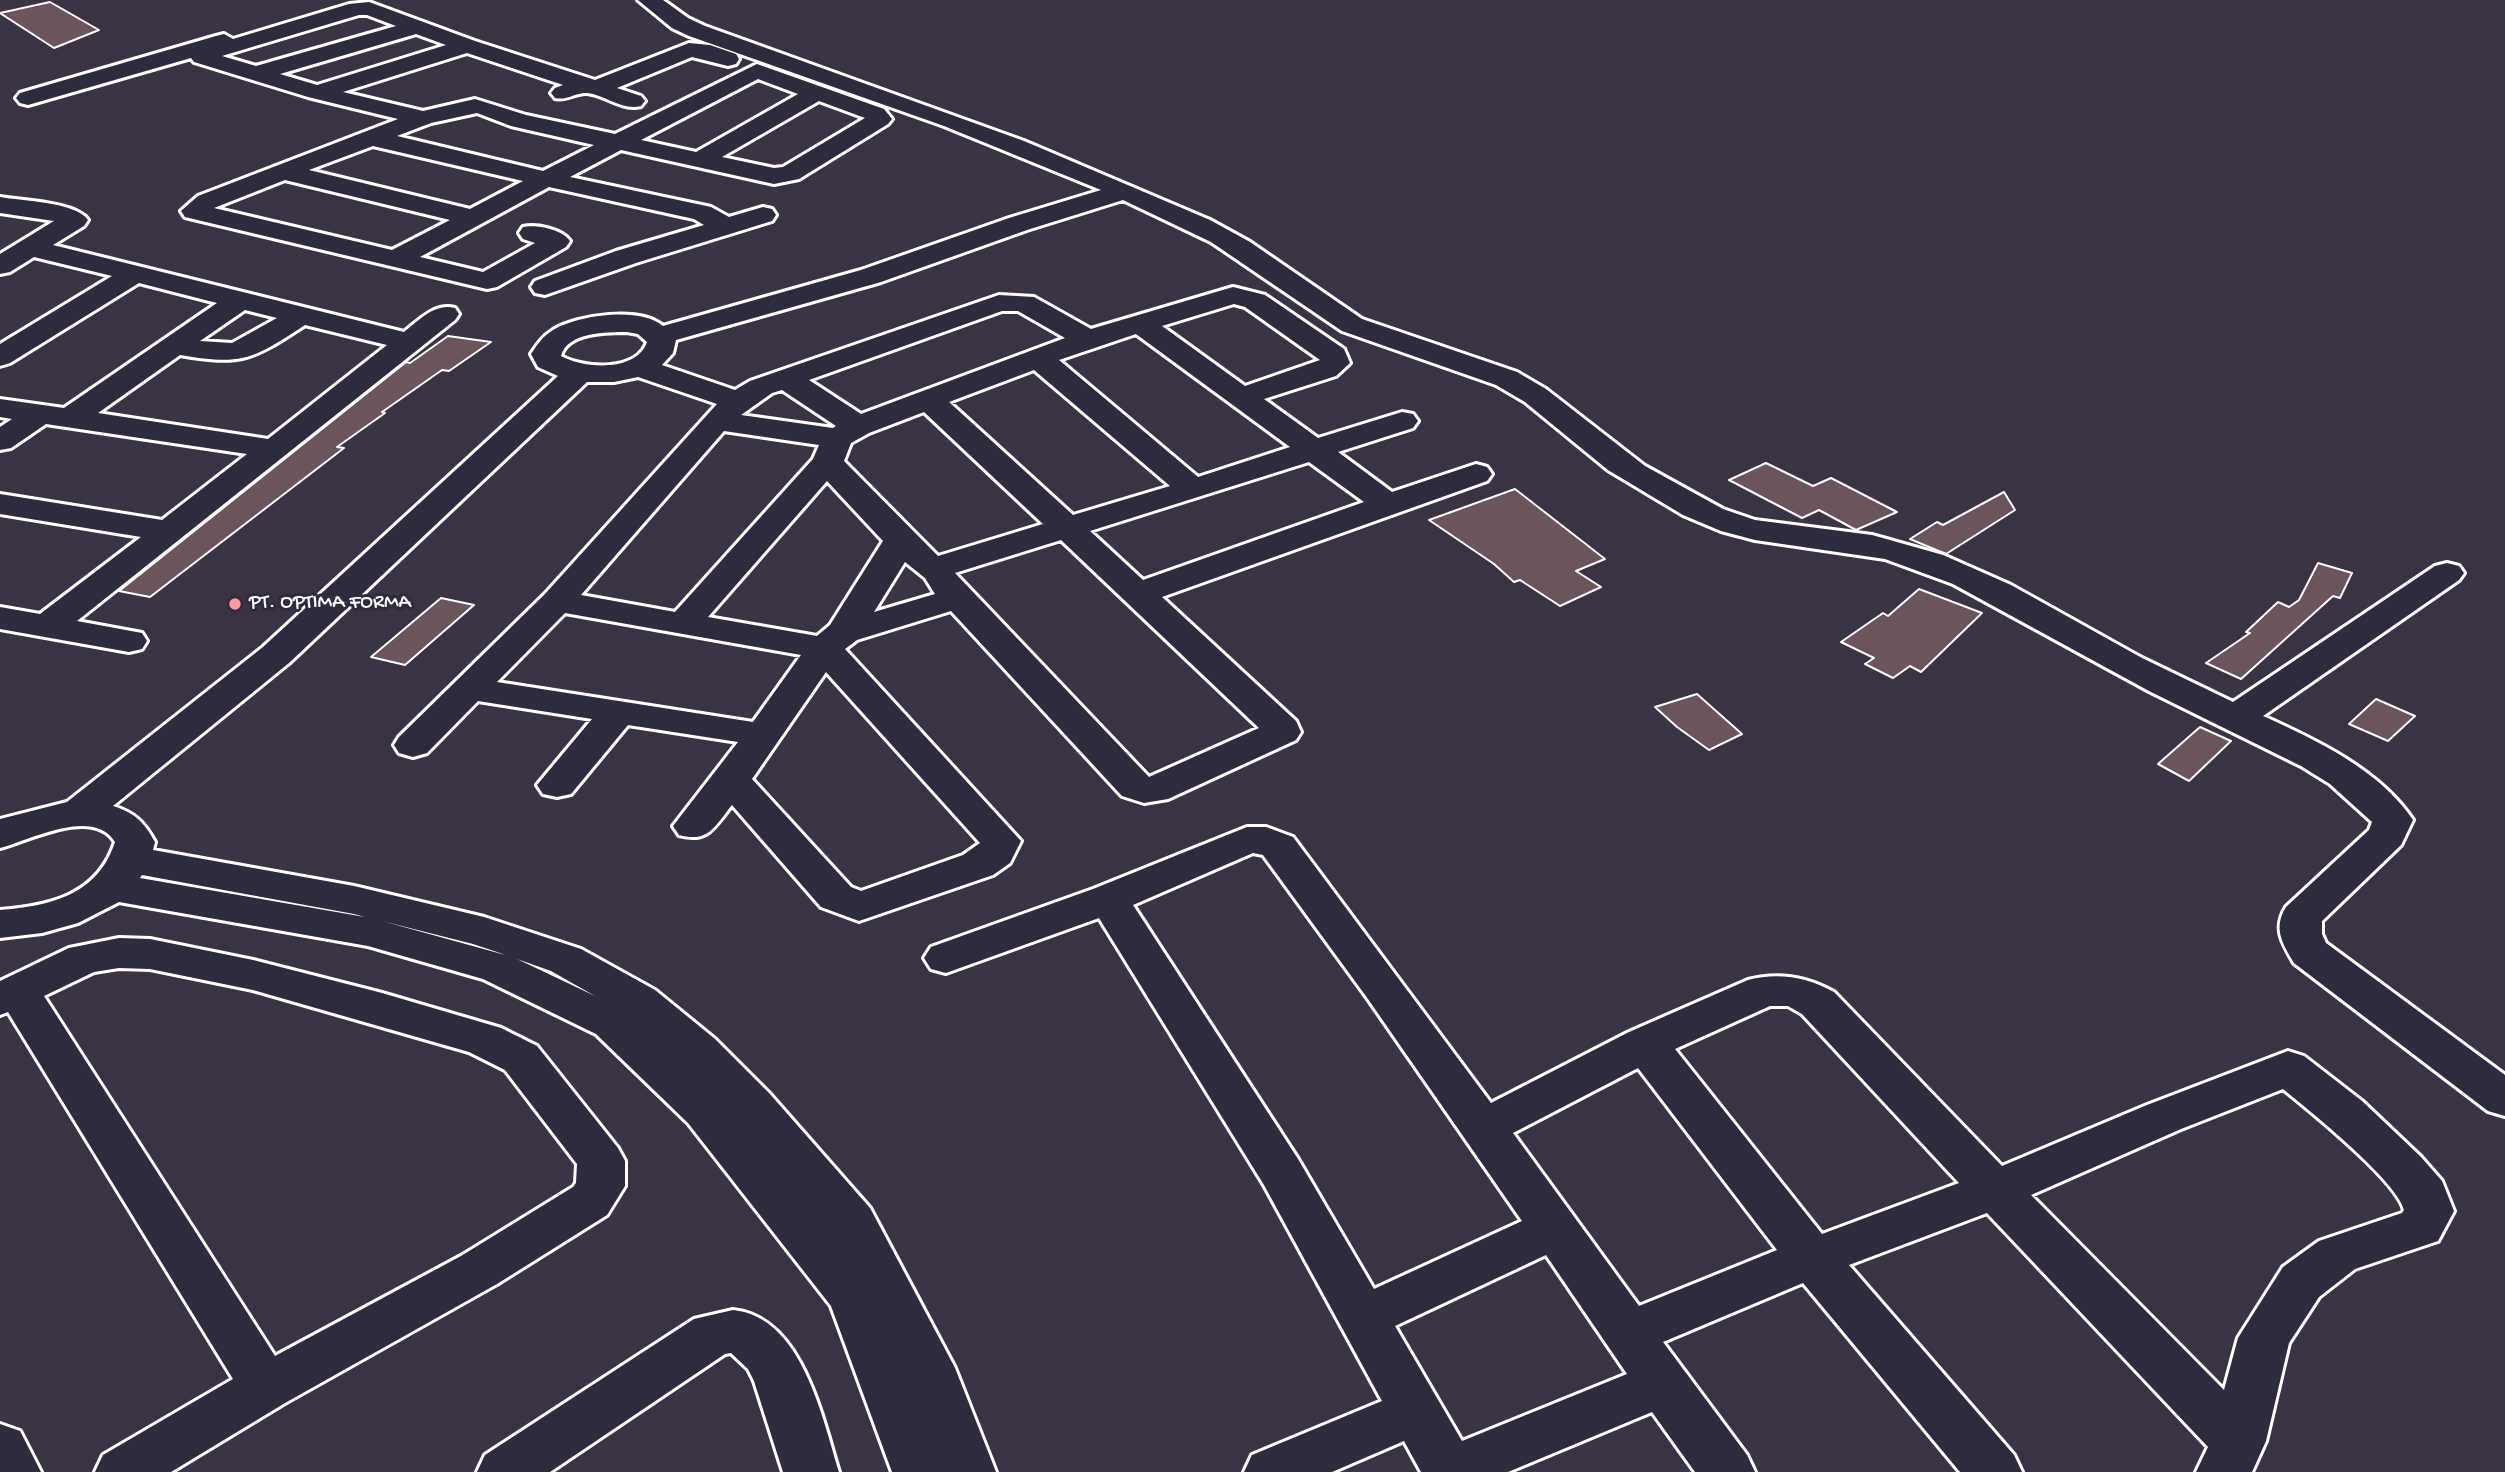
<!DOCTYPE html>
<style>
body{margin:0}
canvas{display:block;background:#3b3243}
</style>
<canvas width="2505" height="1472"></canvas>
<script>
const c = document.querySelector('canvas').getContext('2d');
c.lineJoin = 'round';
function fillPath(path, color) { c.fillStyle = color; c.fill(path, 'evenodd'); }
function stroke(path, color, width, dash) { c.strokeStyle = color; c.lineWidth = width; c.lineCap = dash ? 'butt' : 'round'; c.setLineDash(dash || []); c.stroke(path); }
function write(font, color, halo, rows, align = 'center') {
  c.font = font + ' "Gochi Hand",sans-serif'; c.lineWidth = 6; c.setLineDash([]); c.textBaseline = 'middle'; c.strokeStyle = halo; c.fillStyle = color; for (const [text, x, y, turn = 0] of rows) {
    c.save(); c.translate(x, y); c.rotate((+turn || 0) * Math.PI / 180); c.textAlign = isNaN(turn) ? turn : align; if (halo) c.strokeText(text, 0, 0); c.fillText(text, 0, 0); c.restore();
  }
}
const building = new Path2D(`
 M50,2L99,30L54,48L0,13Z
 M448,336L491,342L449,371L442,370L382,412L385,413L337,447L344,448L150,597L119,591L406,362L410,363Z
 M1766,463L1813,486L1831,478L1897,512L1856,530L1819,510L1802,518L1729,480Z
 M1515,489L1605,559L1576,571L1601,587L1560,606L1520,580L1514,582L1494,564L1429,520Z
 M2004,492L2015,510L1946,554L1910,539L1937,522L1943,525Z
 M2318,563L2352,573L2340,598L2333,596L2241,679L2206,663L2250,633L2246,632L2278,602L2289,607L2299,600Z
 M1919,589L1982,613L1921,672L1910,666L1893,678L1865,664L1874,658L1841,642L1883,613L1888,616Z
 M441,598L474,605L405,665L371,657Z
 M1697,694L1742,734L1709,750L1677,727L1655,707Z
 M2376,699L2415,716L2388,741L2349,724Z
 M2200,727L2231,741L2189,781L2158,764Z`);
fillPath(building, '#6b545d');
stroke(building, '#fff', 2);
const minor = new Path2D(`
 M638,0H663L688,18L705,26L1024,141L1210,220L1250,242L1362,319L1517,372L1546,389L1645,466L1723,509L1755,520L1872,535L1943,555L2011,585L2142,658L2233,702L2435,566L2447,563L2459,566L2464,573L2459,580L2263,716C2316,740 2380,770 2413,820L2401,845L2322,921V934L2326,943L2505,1075V1116L2488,1111L2294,963C2282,943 2273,928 2286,907L2369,830L2372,822L2330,784L2301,766L2149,691L1953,584L1885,559L1755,540L1721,531L1683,515L1608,470L1525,402L1496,385L1342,331L1211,242L1123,200L1027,230L881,282L676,340L673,353L662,365L735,390L750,381L999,295L1034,297L1091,329L1233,287L1265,295L1344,349L1350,363L1336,376L1264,399L1318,438L1402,412L1413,414L1418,421L1413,428L1338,452L1392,492L1476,464L1487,467L1492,474L1487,481L1162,597L1296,721L1301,732L1296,740L1168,799L1144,803L1122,796L951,611L857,640L845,649L1021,841L1010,863L993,875L859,921L821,907L732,805C714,827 709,843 679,835L673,826L738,742L628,725L571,794L557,797L543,794L537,785L592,719L478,701L427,753L413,757L399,753L394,745L399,737L545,594L717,404L638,377L614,382H587L289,663L113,806C135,813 144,822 155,842L153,850L354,886L484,917L581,949L655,990L715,1039L769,1093L870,1208L955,1368L996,1472H892L831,1306L688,1123L596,1034L483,979L368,946L119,902L78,923L42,933L0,938V910C50,906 98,895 115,842C93,806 28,841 0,848V819L67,802L263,647L558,376L538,367L531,354C537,345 543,336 553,330C578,315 640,306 663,326L861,270L1009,218L1101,190L944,126L689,36L672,28ZM1234,304L1245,307L1320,360L1245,386L1162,326ZM1002,311H1018L1065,338L861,414L809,380ZM627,332L638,334L647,342C637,372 584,369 561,356C567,332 607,332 627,332ZM1136,334L1290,447L1198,477L1059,360ZM1034,370L1170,486L1073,515L949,402ZM782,390L836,426L833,428L741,415L772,393ZM924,412L1043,524L938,556L844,461L851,443L869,433ZM724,431L819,445L813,459L675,612L581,595ZM1309,462L1364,502L1143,580L1090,531ZM827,481L883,541L830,625L817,636L708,617ZM1061,540L1259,728L1149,777L955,573ZM905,562L925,578L935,594L874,612ZM565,613L801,655L753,722L497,682ZM826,672L980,843L963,855L861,891L851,887L752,779ZM142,875L354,914L365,917L140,878ZM382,921L473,944L506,955L498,953ZM517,959L551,971L595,996Z
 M369,2L475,41L595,80L689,43L710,45L736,54L739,59L736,64L728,66L692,57L617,88L641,96L645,101L641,106C622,111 606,95 587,93C576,92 567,101 555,98L551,93L555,88L563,85L467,53L343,92L423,111L475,99L526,115L615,134L757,64L884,109L892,119L888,124L799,179L774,184L621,150L570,177L711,207L729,217L763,207L772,209L776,215L772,221L636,263L545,295L535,293L531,287L535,281L616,251L704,225L694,219L549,187L420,257L483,272L535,243L523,239L519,233L523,227C536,224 562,229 570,241L566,247L497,287L487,289L185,217L181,211L198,196L398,119L308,97L194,62L191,58L28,105L20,103L16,98L20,93L216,36L224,34L233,39L349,4ZM359,15H367L396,26L256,66L222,56ZM416,34L446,45L317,85L280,74ZM758,79L798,94L696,152L641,140ZM819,101L865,118L783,167L774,168L722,157ZM477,113L511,126L594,145L543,171L397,136L431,123ZM373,146L523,181L470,209L309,170ZM285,180L450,220L392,250L214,208Z
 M0,197C22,201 76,202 88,220L84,226L53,245L404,332C420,320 434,303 455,308L459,314L455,320L77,621L142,633L147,641L142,649L129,652L0,629V607L40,614L141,537L0,514V494L162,520L247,454L46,424L11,448L0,450V427L12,419L0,417V399L64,408L217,303L139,283L10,363L0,366V344L112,276L34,257L10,272L0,274V254L54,221L0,213ZM245,310L277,318L232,343L200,341ZM305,325L387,345L268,439L98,413L180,355C243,366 253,359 305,325Z
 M1247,827H1266L1293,837L1491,1103L1629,1032L1748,980C1778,972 1807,977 1834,992L2002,1166L2147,1105L2288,1051L2304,1056L2362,1101L2421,1157L2442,1181L2454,1211L2438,1241L2355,1269L2319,1297L2289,1343L2266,1441L2252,1472H2196L2208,1447L1987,1213L1849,1265L2014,1455L2022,1472H1960L1803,1283L1663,1342L1747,1455L1755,1472H1695L1652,1412L1508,1472H1421L1404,1441L1332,1472H1244L1252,1455L1382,1401L1264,1185L1099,918L946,973L931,969L924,958L931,947L1093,889ZM1253,853L1263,855L1368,999L1522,1221L1374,1289L1298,1159L1133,905ZM1770,1006H1788L1802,1014L1959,1183L1822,1234L1675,1049ZM1638,1068L1777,1250L1639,1306L1513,1133ZM2283,1089C2309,1110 2397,1181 2404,1210L2402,1213L2319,1241L2283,1267L2238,1338L2224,1390L2031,1195L2181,1129ZM1546,1255L1627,1374L1462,1441L1395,1326Z
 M119,938L150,939L253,960L382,993L501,1028L537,1046L618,1148L625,1161V1186L607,1215L497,1284L285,1403L171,1472H95L103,1455L233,1379L8,1012L0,1015V981L69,948ZM119,968L150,969L253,990L469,1052L505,1070L577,1164L576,1183L573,1187L461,1256L275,1356L44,996L94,972Z
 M733,1310C802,1317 822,1417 839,1472H783L754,1381L748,1369L731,1353L725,1354L550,1472H477L485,1455L694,1319Z
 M0,1424L20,1431L41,1472H0Z`);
stroke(minor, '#fff', 6);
fillPath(minor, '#2f2a3d');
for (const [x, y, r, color] of [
 [235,604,7,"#ff9aa2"]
]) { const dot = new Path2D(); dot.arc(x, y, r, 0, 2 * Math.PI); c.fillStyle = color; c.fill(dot); stroke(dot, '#2f2a3d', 2.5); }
write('21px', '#fff', '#2f2a3d', [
 ["PT. OPTIMA FORMA",249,604]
], 'left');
</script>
